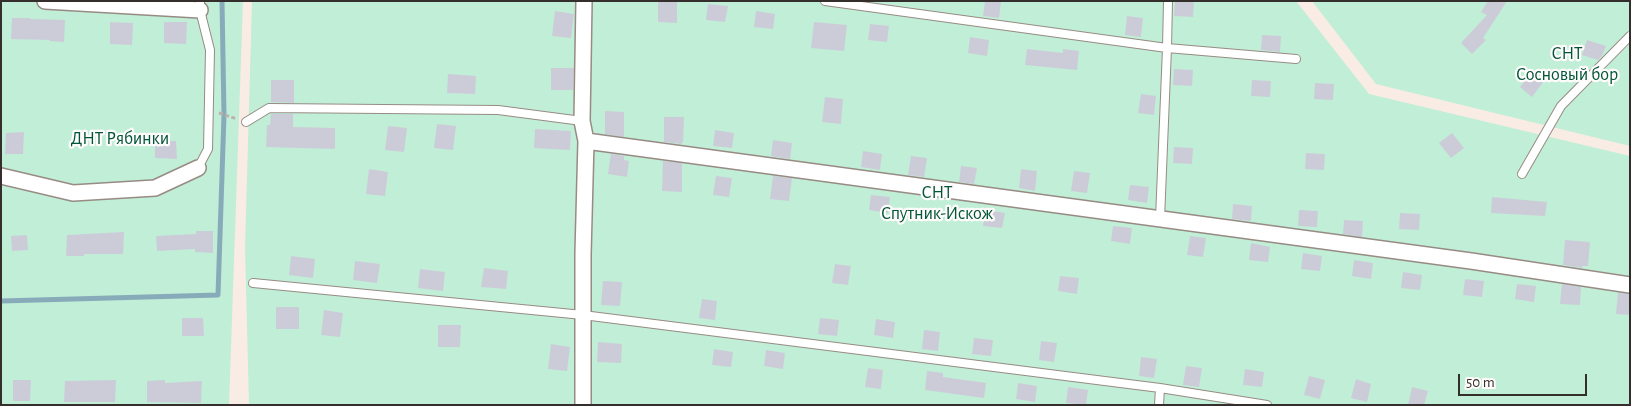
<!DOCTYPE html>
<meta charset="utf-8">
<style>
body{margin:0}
#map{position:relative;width:1631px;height:406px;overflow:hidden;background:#f9ece4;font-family:"Alegreya Sans",sans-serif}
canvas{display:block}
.frame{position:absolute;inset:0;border:2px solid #342f2c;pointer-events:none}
.scale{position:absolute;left:1458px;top:374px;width:129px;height:22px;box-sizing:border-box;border:2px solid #342f2c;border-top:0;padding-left:6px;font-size:15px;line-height:18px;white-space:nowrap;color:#342f2c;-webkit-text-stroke:4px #fefbfa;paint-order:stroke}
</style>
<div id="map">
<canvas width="1631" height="406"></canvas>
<div class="frame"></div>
<div class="scale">50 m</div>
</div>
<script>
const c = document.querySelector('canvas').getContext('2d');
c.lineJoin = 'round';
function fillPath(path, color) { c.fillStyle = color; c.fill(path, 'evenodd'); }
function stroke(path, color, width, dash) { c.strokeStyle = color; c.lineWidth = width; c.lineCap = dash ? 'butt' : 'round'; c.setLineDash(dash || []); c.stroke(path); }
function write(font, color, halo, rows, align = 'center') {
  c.font = font + ' "Alegreya Sans",sans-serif'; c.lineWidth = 4.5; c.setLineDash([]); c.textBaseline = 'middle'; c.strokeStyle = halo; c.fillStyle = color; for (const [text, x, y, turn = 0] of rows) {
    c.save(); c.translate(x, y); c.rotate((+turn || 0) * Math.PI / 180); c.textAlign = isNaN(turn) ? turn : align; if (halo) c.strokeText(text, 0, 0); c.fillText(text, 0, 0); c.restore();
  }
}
fillPath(new Path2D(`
 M1,1H243L229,405H1Z
 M252,1H1296L1369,94L1630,156V405H249L245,248Z
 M1312,1H1630V146L1376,84Z`), '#c1eed7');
stroke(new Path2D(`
 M1,301L218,295L224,115L222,1`), '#88abba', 5);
fillPath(new Path2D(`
 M658,1H677V23L658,22Z
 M985,1H1001L999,18L983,16Z
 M1175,1H1194L1193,17L1174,16Z
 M1488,1H1507L1483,38L1486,40L1472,54L1461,43L1487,15L1481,12Z
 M708,4L728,6L725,22L706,20Z
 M555,11L574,14L571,38L552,36Z
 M756,11L775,14L773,29L754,27Z
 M1127,16L1143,18L1141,37L1125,35Z
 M12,18H30V19L65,20L64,42L49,41L50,40L11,39Z
 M110,22L133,23L132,45L110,44Z
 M164,22H187L186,44L164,43Z
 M814,22L847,25L844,51L811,48Z
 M870,24L889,26L887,42L868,40Z
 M1262,35L1281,36L1280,52L1261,50Z
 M970,37L989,40L987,56L968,53Z
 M1587,40L1606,46L1602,56L1598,60L1582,55Z
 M1027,49L1063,53V49L1079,51L1077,70L1025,65Z
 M551,68H574L573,90H551Z
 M1174,69L1193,70L1192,86L1173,85Z
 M1531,72L1544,81L1532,97L1520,87Z
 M448,74L476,76L475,94L447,93Z
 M271,80H294V103L271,102Z
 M1252,80L1271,81L1270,97L1251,96Z
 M1315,83L1334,84L1333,100L1314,99Z
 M1141,94L1156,96L1154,115L1138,113Z
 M825,97L843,99L841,124L822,122Z
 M605,111L624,112V137L605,134Z
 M271,114H293V127L335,128V149L266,147L267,125H270Z
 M664,117H684L683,142H682V144L664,142Z
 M437,124L456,126L453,150L434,148Z
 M388,126L407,128L404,152L385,150Z
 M535,129L571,131L570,150L534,148Z
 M715,130L734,133L732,148L713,146Z
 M24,132L23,154H5L6,133Z
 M1452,133L1464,148L1451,158L1439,143Z
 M773,140L792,143L790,159L771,156Z
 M155,141H176L177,159L155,158Z
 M1174,147L1193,148L1192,164L1173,163Z
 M863,151L882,154L880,170L861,167Z
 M1306,153L1325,154L1324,170L1305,169Z
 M611,154L624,156V160L629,161L627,177L608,174Z
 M911,156L927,158L924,177L908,175Z
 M663,161L682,163V192L662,191Z
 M961,166L977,168L974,184L959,182Z
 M369,169L388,172L385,196L366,194Z
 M1021,169L1037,171L1035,191L1019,188Z
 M1074,171L1090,173L1087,193L1071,191Z
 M716,176L732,178L729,197L713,195Z
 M773,176L792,178L789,201L770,199Z
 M1130,185L1149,187L1147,203L1128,200Z
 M871,195L890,197L888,213L869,210Z
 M1492,197L1547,202L1545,216L1491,213Z
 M1233,204L1252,206L1251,221L1232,219Z
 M985,210L1005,213L1002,228L983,226Z
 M1299,210L1318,211L1317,227L1298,226Z
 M1400,213L1420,214L1419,230L1399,229Z
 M1344,220L1363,221L1362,237L1343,234Z
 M1113,226L1132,228L1130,244L1111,241Z
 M196,231H213V253L195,252V249L157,251L156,236L196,234Z
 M124,232L123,254H84V256H66L67,235Z
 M27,235L28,250L12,251L11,236Z
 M1190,236L1206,238L1203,257L1187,255Z
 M1565,240L1590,242L1588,266H1582V268L1563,265Z
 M1251,243L1270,247L1268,262L1249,260Z
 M1303,253L1322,256L1320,271L1301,269Z
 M291,256L315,259L313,278L289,275Z
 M1354,260L1373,263L1371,279L1352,276Z
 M355,261L380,264L377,283L353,280Z
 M835,264L851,266L848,285L832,283Z
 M484,268L508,271L506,289L481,287Z
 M420,269L445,272L443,291L418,288Z
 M1403,272L1422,275L1420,290L1401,288Z
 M1060,276L1079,278L1077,294L1058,291Z
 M1465,279L1484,281L1482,297L1463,295Z
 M603,281L622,282L620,306L601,305Z
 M1517,284L1536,286L1534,302L1515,299Z
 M1562,284L1581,287L1580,305L1560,304Z
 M1618,293L1630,294V315L1616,314Z
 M702,299L717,301L715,320L699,318Z
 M276,307H299V329H276Z
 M324,310L343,313L340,337L321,335Z
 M182,318H203L204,336H182Z
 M820,318L839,320L837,336L818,334Z
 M876,319L895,322L893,338L874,335Z
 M438,325H461L460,347H438Z
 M924,330L940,332L938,351L922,349Z
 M974,338L993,340L991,356L972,354Z
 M1041,341L1057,343L1054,362L1039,360Z
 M598,342L622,344L621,363L597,362Z
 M551,344L570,347L567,371L548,369Z
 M714,349L733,352L731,367L712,365Z
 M766,350L785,353L783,369L764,366Z
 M1141,357L1157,359L1154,378L1139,376Z
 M1186,366L1202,368L1199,387L1183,385Z
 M868,368L883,370L881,389L865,387Z
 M1245,369L1264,372L1262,387L1243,385Z
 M927,371L943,373V377L986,383L984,398L925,390Z
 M1309,376L1325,380L1320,399L1304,395Z
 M1356,379L1371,384L1367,402L1351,398Z
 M13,380H31L30,401H13Z
 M116,380L115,402H64L65,381Z
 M165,380V383L202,381L201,403L147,402V381Z
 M1018,383L1037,386L1035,402L1016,399Z
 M1068,387L1088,390L1086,405L1066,403Z
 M1412,387L1428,391L1424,405H1408Z`), '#ccccd9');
const service = new Path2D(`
 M825,1L1167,48L1160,219
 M1168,1L1167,48L1296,59
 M246,122L269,108L498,110L582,121
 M198,168L208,149L210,50L200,10V1
 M1522,174L1561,106L1630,36
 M253,283L583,315L1160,388L1267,405
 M1159,405L1160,388`);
const minor = new Path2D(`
 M45,1L200,10
 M586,141L1471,261L1630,285
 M1,176L73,193L155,188L198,168
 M583,405V254L586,141L582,121L584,1`);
stroke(service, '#978b84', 10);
stroke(minor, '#978b84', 18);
stroke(new Path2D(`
 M219,113L237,119`), '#bcb2ab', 3, [4, 2.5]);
stroke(service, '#fff', 8);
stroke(minor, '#fff', 15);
write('18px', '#00553a', '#fefbfa', [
 ["СНТ",1567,54],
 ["Сосновый бор",1567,75],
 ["ДНТ Рябинки",120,139],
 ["СНТ",937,193],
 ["Спутник-Искож",937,214]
]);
</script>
